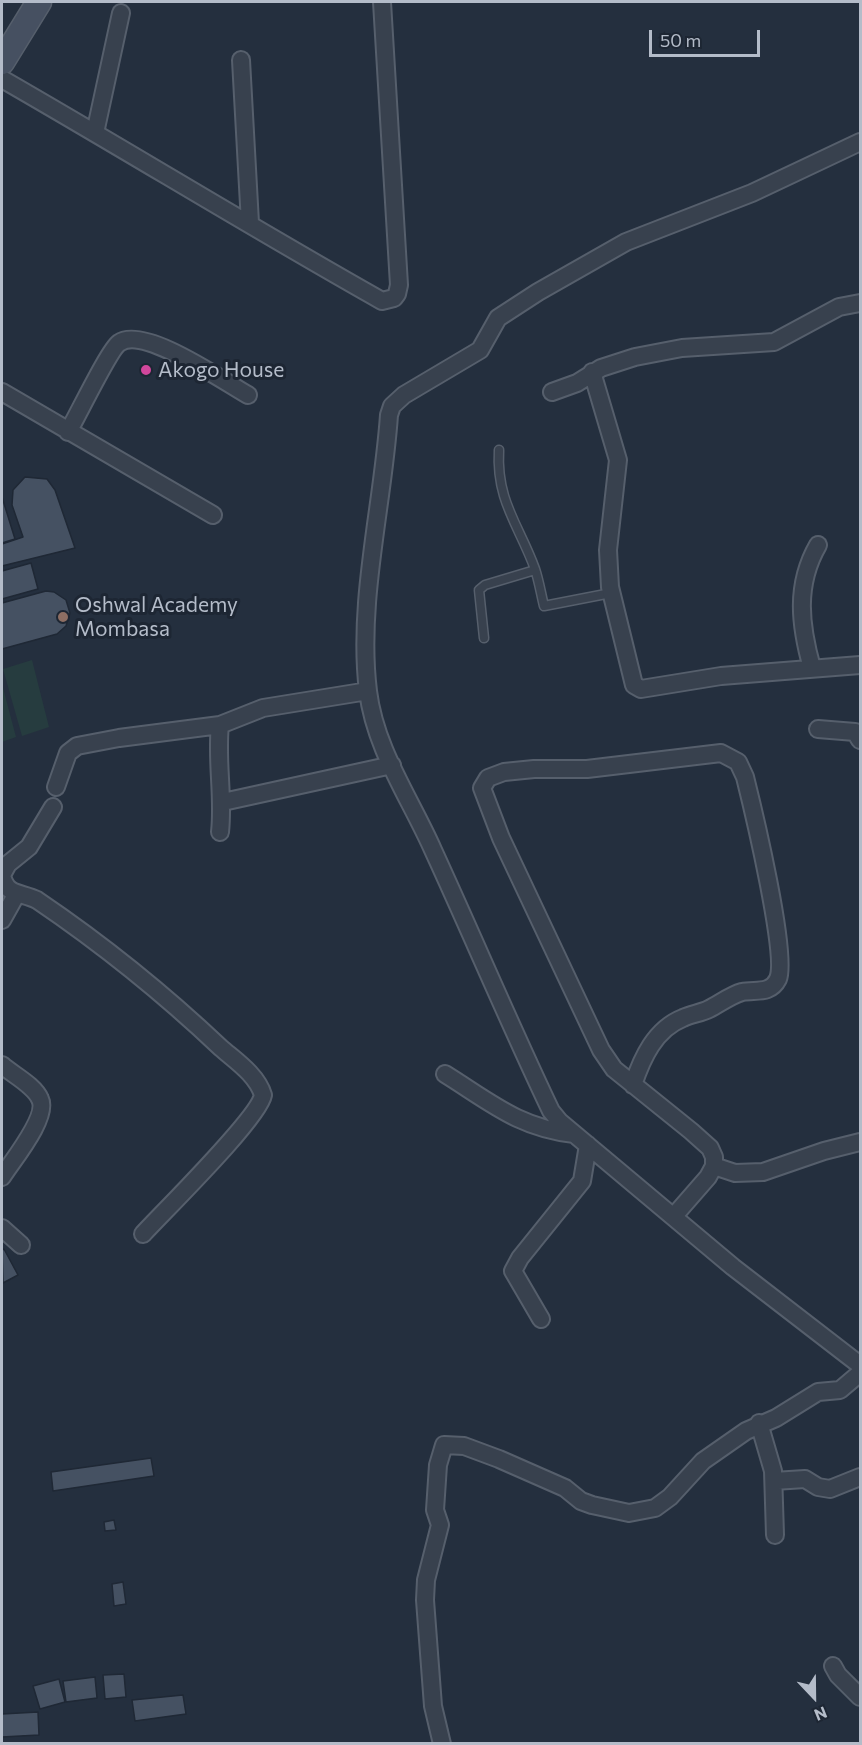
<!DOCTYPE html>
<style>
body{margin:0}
#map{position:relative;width:862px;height:1745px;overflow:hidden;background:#242f3e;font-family:Commissioner,sans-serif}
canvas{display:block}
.frame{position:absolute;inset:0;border:3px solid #b4bcc9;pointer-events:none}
.north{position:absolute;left:784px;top:1667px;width:60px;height:60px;-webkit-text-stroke:4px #1d2633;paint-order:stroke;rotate:158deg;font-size:16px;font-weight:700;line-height:24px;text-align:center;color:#b4bcc9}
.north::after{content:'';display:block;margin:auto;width:21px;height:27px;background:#b4bcc9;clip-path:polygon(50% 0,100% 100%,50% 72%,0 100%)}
.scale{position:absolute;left:649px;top:30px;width:111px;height:27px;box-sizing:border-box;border:3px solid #b4bcc9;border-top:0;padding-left:8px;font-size:18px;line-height:21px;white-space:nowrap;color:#b4bcc9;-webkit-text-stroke:4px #1d2633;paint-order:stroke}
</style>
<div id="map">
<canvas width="862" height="1745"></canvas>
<div class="frame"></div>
<div class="north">N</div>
<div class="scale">50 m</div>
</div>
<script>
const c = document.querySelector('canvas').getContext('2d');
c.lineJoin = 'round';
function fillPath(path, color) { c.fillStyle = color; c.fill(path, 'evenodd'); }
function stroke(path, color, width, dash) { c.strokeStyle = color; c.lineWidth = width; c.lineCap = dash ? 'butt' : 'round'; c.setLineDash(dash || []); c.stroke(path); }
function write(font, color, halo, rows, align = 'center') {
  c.font = font + ' Commissioner,sans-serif'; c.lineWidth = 6; c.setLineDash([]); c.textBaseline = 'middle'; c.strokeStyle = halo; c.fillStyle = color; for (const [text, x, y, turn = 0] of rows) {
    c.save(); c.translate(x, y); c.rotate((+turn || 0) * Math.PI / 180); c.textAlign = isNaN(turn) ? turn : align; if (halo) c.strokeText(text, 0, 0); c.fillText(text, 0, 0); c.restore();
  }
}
fillPath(new Path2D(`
 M32,660L49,727L22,736L3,669Z
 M2,684L16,737L2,742Z`), '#263c3f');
const building = new Path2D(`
 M25,477L47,479L55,490L75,548L2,566V544L23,537L12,505L13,490Z
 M2,497L15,539L2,543Z
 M31,563L38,589L2,599V571Z
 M46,591L54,592L66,600L70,613L66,626L57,634L2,649V603Z
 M4,1249L18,1275L3,1283L2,1250Z
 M151,1458L154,1476L53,1491L51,1472Z
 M114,1520L116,1530L105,1531L104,1522Z
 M123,1582L126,1604L114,1606L112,1584Z
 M124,1674L126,1697L105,1699L103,1675Z
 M95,1677L97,1698L66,1702L63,1681Z
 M59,1679L65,1702L40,1709L33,1686Z
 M183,1695L186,1714L135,1721L132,1700Z
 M38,1712L39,1735L2,1737V1714Z`);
fillPath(building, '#455162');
stroke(building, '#1f2835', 1.5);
const service = new Path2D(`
 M499,450C496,501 519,525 535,569C539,581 541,594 544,606L611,593
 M484,638L479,590L485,585L535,570`);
const minor = new Path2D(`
 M241,60L250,223
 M2,79C129,152 254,229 382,301L394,298L397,294L399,285L382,2
 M95,133L121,13
 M860,142L752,193L626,242L538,292L498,318L480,350L404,395L392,406L389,415C383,505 357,602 368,691C375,749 410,798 433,850C473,937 510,1025 551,1111L560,1122L733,1267L860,1365
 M592,372L618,460L608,550L610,587L634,685L641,689L721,676L860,665
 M2,392L213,515
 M552,392L577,383L601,368L635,357L682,348L774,342L839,307L860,303
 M68,432C77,417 109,350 119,343C143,325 223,381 248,395
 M812,668C800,625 795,585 818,545
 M220,725C216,761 224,796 220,832
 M818,729L855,732L860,740
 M56,787L68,753L77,746L119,738L220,725L263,708L368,691
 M223,802L392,765
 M53,807L29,847L8,864L2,875C6,896 21,892 37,900C102,944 164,994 221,1048C236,1061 257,1075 263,1095C259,1118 164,1211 143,1234
 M2,920L16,895
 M2,1065C13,1075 34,1085 40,1099C49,1117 12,1161 2,1177
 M445,1074C490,1102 519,1128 574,1134
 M633,1085C642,1058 655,1029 683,1018C692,1014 701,1013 709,1009C719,1004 731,995 742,992C755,989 770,995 778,979C788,955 753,809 745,777L738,762L721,753L587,769H534L504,772L488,778L482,788L501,838L601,1050L614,1069L691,1131L710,1148L714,1157V1166L708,1177L674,1216
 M714,1166L735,1173L763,1172L824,1151L860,1142
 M2,1228L21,1245
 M541,1319L513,1271L520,1258L582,1181L588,1145
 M759,1423L773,1471L775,1535
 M774,1481L805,1479L818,1487L830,1489L860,1477
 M833,1666L838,1675L860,1697
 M442,1744L433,1706L425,1600L426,1580L440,1525L435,1510L438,1465L444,1445L464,1446L499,1459L565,1488L581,1501L592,1505L629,1513L655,1508L670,1497L703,1461L746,1431L776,1418L818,1392L840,1390L860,1373`);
const secondary = new Path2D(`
 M2,62L39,2`);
stroke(service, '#565f6c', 11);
stroke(minor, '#565f6c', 20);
stroke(secondary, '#565f6c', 27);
stroke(service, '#38414e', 8);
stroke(minor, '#38414e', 16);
stroke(secondary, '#465061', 24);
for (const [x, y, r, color] of [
 [146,370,6,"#d1479c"],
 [63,617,6,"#8d6e63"]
]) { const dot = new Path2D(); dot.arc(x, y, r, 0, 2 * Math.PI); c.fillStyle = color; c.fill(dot); stroke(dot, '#1d2633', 2); }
write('21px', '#b4bcc9', '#1d2633', [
 ["Akogo House",158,370],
 ["Oshwal Academy",75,605],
 ["Mombasa",75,629]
], 'left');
</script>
